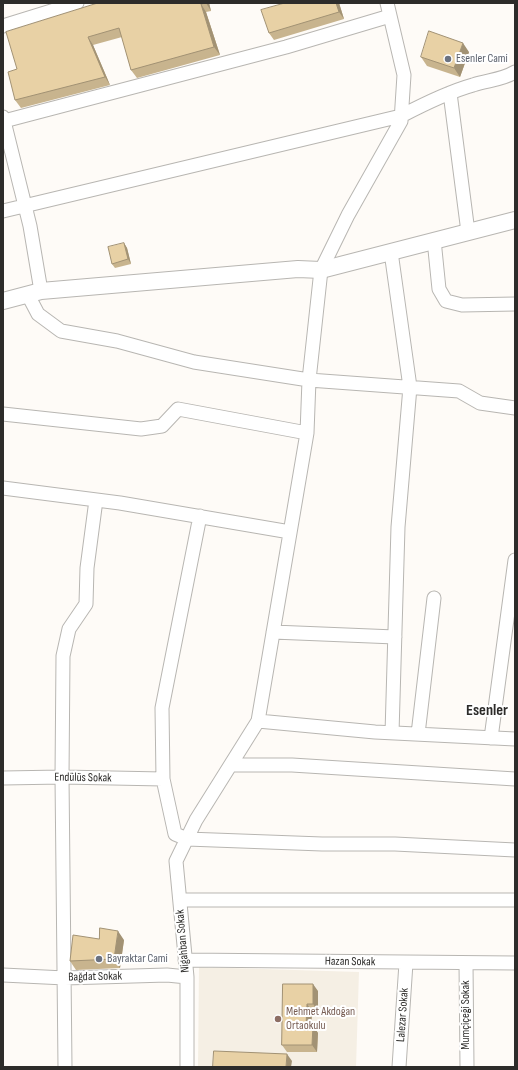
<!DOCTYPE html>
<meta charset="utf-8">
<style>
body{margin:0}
#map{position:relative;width:518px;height:1070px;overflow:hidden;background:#fefbf7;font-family:"Sofia Sans Condensed",sans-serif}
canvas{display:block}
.frame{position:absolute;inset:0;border:4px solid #2d2c2a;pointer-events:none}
</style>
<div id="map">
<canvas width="518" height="1070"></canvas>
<div class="frame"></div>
</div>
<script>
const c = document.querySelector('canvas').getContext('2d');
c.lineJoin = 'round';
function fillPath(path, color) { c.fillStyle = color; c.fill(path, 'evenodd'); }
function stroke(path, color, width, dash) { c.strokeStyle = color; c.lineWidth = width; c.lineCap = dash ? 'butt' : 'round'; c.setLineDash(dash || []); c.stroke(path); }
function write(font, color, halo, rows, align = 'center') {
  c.font = font + ' "Sofia Sans Condensed",sans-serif'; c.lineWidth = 4; c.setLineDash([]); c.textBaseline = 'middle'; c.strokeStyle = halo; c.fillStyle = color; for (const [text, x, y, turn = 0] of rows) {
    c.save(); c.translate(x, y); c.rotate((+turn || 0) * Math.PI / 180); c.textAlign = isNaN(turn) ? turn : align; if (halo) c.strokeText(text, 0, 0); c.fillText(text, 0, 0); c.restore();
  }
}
fillPath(new Path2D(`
 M199,967L359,972L356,1067H198Z`), '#f5efe4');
const minor = new Path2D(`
 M3,26L77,3
 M450,93L468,232
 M3,117L30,226L41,291
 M4,121L286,47L390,16
 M3,211L401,116C424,104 448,92 473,85C488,80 502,80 515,72
 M434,240L439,289L446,301L462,305L515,304
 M391,252L410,387L398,527L392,733
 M28,295L38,314L61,331L117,341L194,362L309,380L459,391L480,403L515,408
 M3,414L141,429L162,426L178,409L307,433
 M3,488L120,503L290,532
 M200,516L162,708L163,779L175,834L187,839L322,844H395L515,850
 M273,632L395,637
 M258,721L375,732L515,739
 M418,734L434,598
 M491,738L515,560
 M231,765H292L515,779
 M3,778L62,777L163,779
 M180,900H515
 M185,960L515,963
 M466,963L467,1067
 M3,975L65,978L167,975L187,977
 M65,1067L62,777L63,656L69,629L86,604L87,568L96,500
 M187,1067V977L176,861L196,820L258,721L307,433L309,380L321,270L348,215L401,121L404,75L387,3
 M399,1067L406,963`);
const tertiary = new Path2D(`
 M3,301L41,291L298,269L321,270L515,220`);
stroke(minor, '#b8b6b2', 15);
stroke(tertiary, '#b8b6b2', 18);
stroke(minor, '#fff', 13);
stroke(tertiary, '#fff', 16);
fillPath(new Path2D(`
 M98,3H209L211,11L206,12L220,55L137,78L131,70L122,37L93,45L110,85L21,108L15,100L17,69Z
 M285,3H339L344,19L274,40L269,33Z
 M469,52L460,77L427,66L421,57Z
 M124,243L127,248L131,264L115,268L112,264Z
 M99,939L124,940L120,968L76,970L70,961Z
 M283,984L318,991V1011H312L311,1026H313L318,1033L317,1052H287L282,1045Z`), '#c8b48e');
fillPath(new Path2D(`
 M206,3H209L211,11Z
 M336,3H339L344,19L339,12Z
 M201,4L206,12L220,55L214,47Z
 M88,37L93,45L110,85L105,77Z
 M463,43L469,52L460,77L454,68Z
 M124,243L127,248L131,264L128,259Z
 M118,931L124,940L120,968L114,959Z
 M313,984L318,991V1011L313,1004Z
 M307,1004L312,1011L311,1033L306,1026Z
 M313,1026L318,1033L317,1052L312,1045Z
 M287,1054L292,1061L291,1067H286Z`), '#a29274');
const building = new Path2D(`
 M98,3H206L201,4L214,47L131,70L119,28L88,37L105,77L15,100L8,72L17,69L6,32Z
 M285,3H336L339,12L269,33L261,10Z
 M429,31L463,43L454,68L421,57Z
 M124,243L128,259L112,264L108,247Z
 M100,928L118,931L114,959L70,961L73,935L99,939Z
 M283,984H313V1004H307L306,1026H313L312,1045H282Z
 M214,1051L287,1054L286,1067H213Z`);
fillPath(building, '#e8d1a5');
stroke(building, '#a29274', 1);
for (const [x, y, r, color] of [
 [448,59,4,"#6b7280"],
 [99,959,4,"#6b7280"],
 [278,1019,4,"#8d6e63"]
]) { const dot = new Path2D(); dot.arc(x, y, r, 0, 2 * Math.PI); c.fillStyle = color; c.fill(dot); stroke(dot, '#fff', 1.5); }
write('12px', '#5b616d', '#fff', [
 ["Esenler Cami",456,59],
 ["Bayraktar Cami",107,959]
], 'left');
write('12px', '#2d2c2a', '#fff', [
 ["Endülüs Sokak",83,778,1],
 ["Nigahban Sokak",183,941,-95],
 ["Hazan Sokak",350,962,1],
 ["Bağdat Sokak",95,977,-1],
 ["Lalezar Sokak",403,1015,-86],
 ["Mumçiçeği Sokak",466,1015,-90]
]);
write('12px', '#785e54', '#fff', [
 ["Mehmet Akdoğan",286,1012],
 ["Ortaokulu",286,1026]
], 'left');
write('bold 16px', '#2d2c2a', '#fff', [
 ["Esenler",487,711]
]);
</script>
